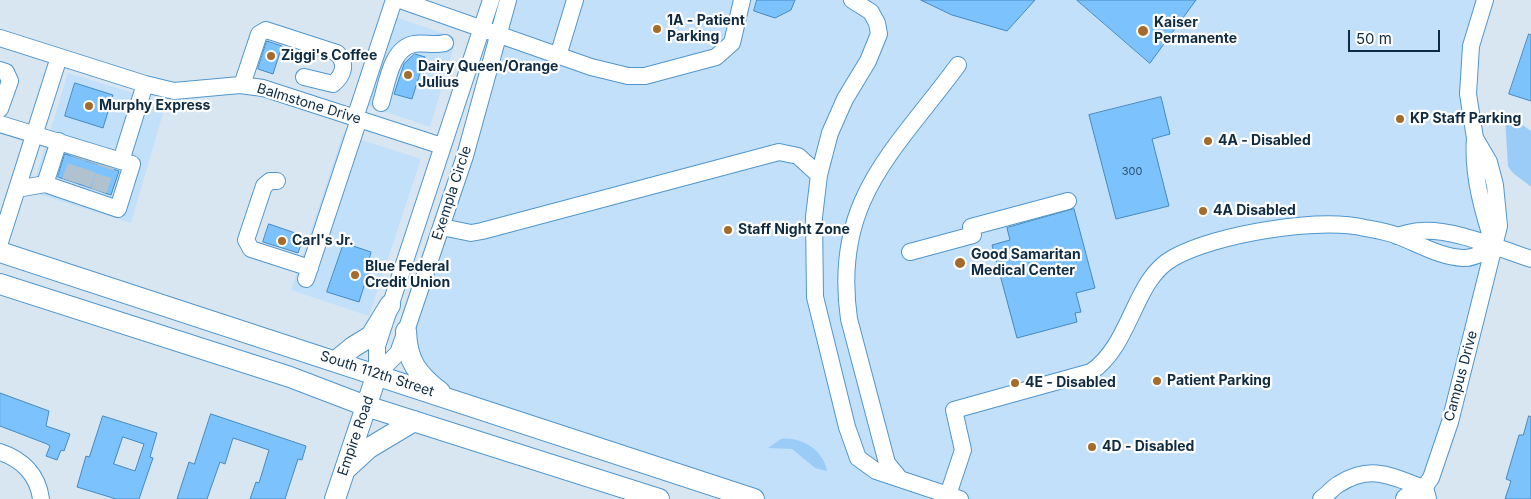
<!DOCTYPE html>
<style>
body{margin:0}
#map{position:relative;width:1531px;height:499px;overflow:hidden;background:#d8e6f2;font-family:Inter,sans-serif}
canvas{display:block}
.scale{position:absolute;left:1348px;top:30px;width:92px;height:22px;box-sizing:border-box;border:2px solid #0e2b42;border-top:0;padding-left:6px;font-size:15px;line-height:18px;white-space:nowrap;color:#0e2b42;-webkit-text-stroke:4px #fff;paint-order:stroke}
</style>
<div id="map">
<canvas width="1531" height="499"></canvas>
<div class="scale">50 m</div>
</div>
<script>
const c = document.querySelector('canvas').getContext('2d');
c.lineJoin = 'round';
function fillPath(path, color) { c.fillStyle = color; c.fill(path, 'evenodd'); }
function stroke(path, color, width, dash) { c.strokeStyle = color; c.lineWidth = width; c.lineCap = dash ? 'butt' : 'round'; c.setLineDash(dash || []); c.stroke(path); }
function write(font, color, halo, rows, align = 'center') {
  c.font = font + ' Inter,sans-serif'; c.lineWidth = 4.5; c.setLineDash([]); c.textBaseline = 'middle'; c.strokeStyle = halo; c.fillStyle = color; for (const [text, x, y, turn = 0] of rows) {
    c.save(); c.translate(x, y); c.rotate((+turn || 0) * Math.PI / 180); c.textAlign = isNaN(turn) ? turn : align; if (halo) c.strokeText(text, 0, 0); c.fillText(text, 0, 0); c.restore();
  }
}
fillPath(new Path2D(`
 M508,0H1485L1468,94L1495,184L1479,310L1416,499H759L445,397L408,352Z
 M383,13L454,37V47L430,127L354,101Z
 M68,73L166,103L131,223L31,192Z
 M343,134L421,159L369,316L291,290Z`), '#c3e0fa');
fillPath(new Path2D(`
 M1510,116L1531,131V187C1523,179 1513,176 1508,166L1505,118Z
 M781,439C801,436 824,451 827,471L815,468L792,449L768,448Z`), '#9bccf7');
const building = new Path2D(`
 M757,0H795L791,10L775,18L754,11Z
 M921,0H1035L1007,31L952,15Z
 M1077,0H1196L1150,63Z
 M1529,34L1531,35V101L1509,94Z
 M267,41L282,46L273,74L258,69Z
 M415,54L425,57L412,99L394,94L404,64Z
 M75,83L113,95L103,128L65,116Z
 M1161,97L1170,134L1152,139L1169,206L1116,219L1089,115Z
 M65,154L119,171L111,195L58,177Z
 M1074,209L1095,288L1076,293L1081,312L1075,313L1077,322L1017,338L992,245L1010,240L1007,228Z
 M269,224L304,236L298,253L263,242Z
 M344,243L371,252L368,263L371,264L359,302L327,292Z
 M0,393L49,411L46,426L70,434L64,451L61,450L57,460L46,456L50,446L47,444L0,426Z
 M211,414L306,446L302,460L298,459L285,499H250L256,482L259,483L269,450L233,438L225,464L220,462L207,499H177L189,462L194,464Z
 M103,416L157,433L150,457L153,458L139,499H116L77,487L86,456L89,457ZM123,437L144,444L135,471L114,464Z
 M1529,416L1531,417V499H1505L1511,481L1506,479L1519,435H1523Z`);
fillPath(building, '#7cc2fc');
stroke(building, '#448ac1', 1);
stroke(new Path2D(`
 M70,181L79,155
 M83,185L92,160
 M99,191L107,165`), '#b0c1cf', 16, [16, 8]);
const minor = new Path2D(`
 M400,0L591,67L628,76H645L716,57L732,43L742,0
 M852,0L871,12L877,23L879,34L868,61L845,99L830,133L819,175L814,217L815,297L847,427L858,458L876,471L900,479
 M0,38L145,84L174,91L240,85L263,88L442,146
 M558,56L575,0
 M958,65C894,152 832,200 849,319L887,463L900,479L960,499
 M0,70L6,72L10,81L0,109
 M242,85L259,34L266,30L337,53C347,63 344,75 333,84L304,77
 M381,103C387,84 391,48 414,44C424,42 433,46 445,43
 M355,118L394,0
 M0,124L121,161
 M1475,138C1472,174 1483,212 1494,246
 M277,181H270L264,186L246,240L251,249L310,268
 M45,184L59,141
 M17,189L45,184L118,209L132,164L121,161L145,84
 M442,227L471,233L482,231L779,152L798,156L819,175
 M1397,236C1405,234 1413,231 1420,231C1453,228 1500,249 1531,259
 M0,242L59,57
 M910,252L973,235L971,227L1068,201
 M306,279L359,119
 M377,374L398,353L406,331L465,156L508,0
 M377,374V346L491,0
 M0,452C22,459 38,475 41,499
 M948,495L963,450L954,410L1091,372C1132,344 1133,280 1173,258C1215,234 1319,217 1365,228C1376,230 1388,232 1398,236C1419,244 1440,257 1463,258C1472,259 1486,251 1495,248
 M1321,499C1327,495 1332,488 1339,484C1371,464 1391,476 1423,488
 M1416,499L1431,478L1450,422L1499,226L1495,185L1489,162L1475,138L1468,94L1471,46L1485,0`);
const major = new Path2D(`
 M0,252L754,499
 M0,284L290,377L366,406L659,499
 M406,331C407,361 417,374 440,392
 M336,361L353,347L371,336L390,305
 M345,470L369,448L414,421
 M335,499L377,374
 M1406,499L1423,488L1426,499`);
stroke(minor, '#5096cd', 18);
stroke(major, '#5096cd', 22);
stroke(minor, '#fff', 16);
stroke(major, '#fff', 20);
for (const [x, y, r, color] of [
 [657,29,5,"#a56b2b"],
 [1143,31,6,"#a56b2b"],
 [271,56,5,"#a56b2b"],
 [408,75,5,"#a56b2b"],
 [89,106,5,"#a56b2b"],
 [1400,119,5,"#a56b2b"],
 [1208,141,5,"#a56b2b"],
 [1203,211,5,"#a56b2b"],
 [728,230,5,"#a56b2b"],
 [282,241,5,"#a56b2b"],
 [960,263,6,"#a56b2b"],
 [355,275,5,"#a56b2b"],
 [1157,381,5,"#a56b2b"],
 [1015,383,5,"#a56b2b"],
 [1092,447,5,"#a56b2b"]
]) { const dot = new Path2D(); dot.arc(x, y, r, 0, 2 * Math.PI); c.fillStyle = color; c.fill(dot); stroke(dot, '#fff', 2); }
write('11px', '#2a5170', null, [
 ["300",1132,172]
]);
write('bold 14px', '#0e2b42', '#fff', [
 ["1A - Patient",667,21],
 ["Parking",667,37],
 ["Kaiser",1154,23],
 ["Permanente",1154,39],
 ["Ziggi's Coffee",281,56],
 ["Dairy Queen/Orange",418,67],
 ["Julius",418,83],
 ["Murphy Express",99,106],
 ["KP Staff Parking",1410,119],
 ["4A - Disabled",1218,141],
 ["4A Disabled",1213,211],
 ["Staff Night Zone",738,230],
 ["Carl's Jr.",292,241],
 ["Good Samaritan",971,255],
 ["Medical Center",971,271],
 ["Blue Federal",365,267],
 ["Credit Union",365,283],
 ["Patient Parking",1167,381],
 ["4E - Disabled",1025,383],
 ["4D - Disabled",1102,447]
], 'left');
write('14px', '#0e2b42', '#fff', [
 ["Balmstone Drive",309,104,17],
 ["Exempla Circle",452,193,-72],
 ["South 112th Street",377,374,18],
 ["Campus Drive",1461,376,-75],
 ["Empire Road",356,436,-71]
]);
</script>
